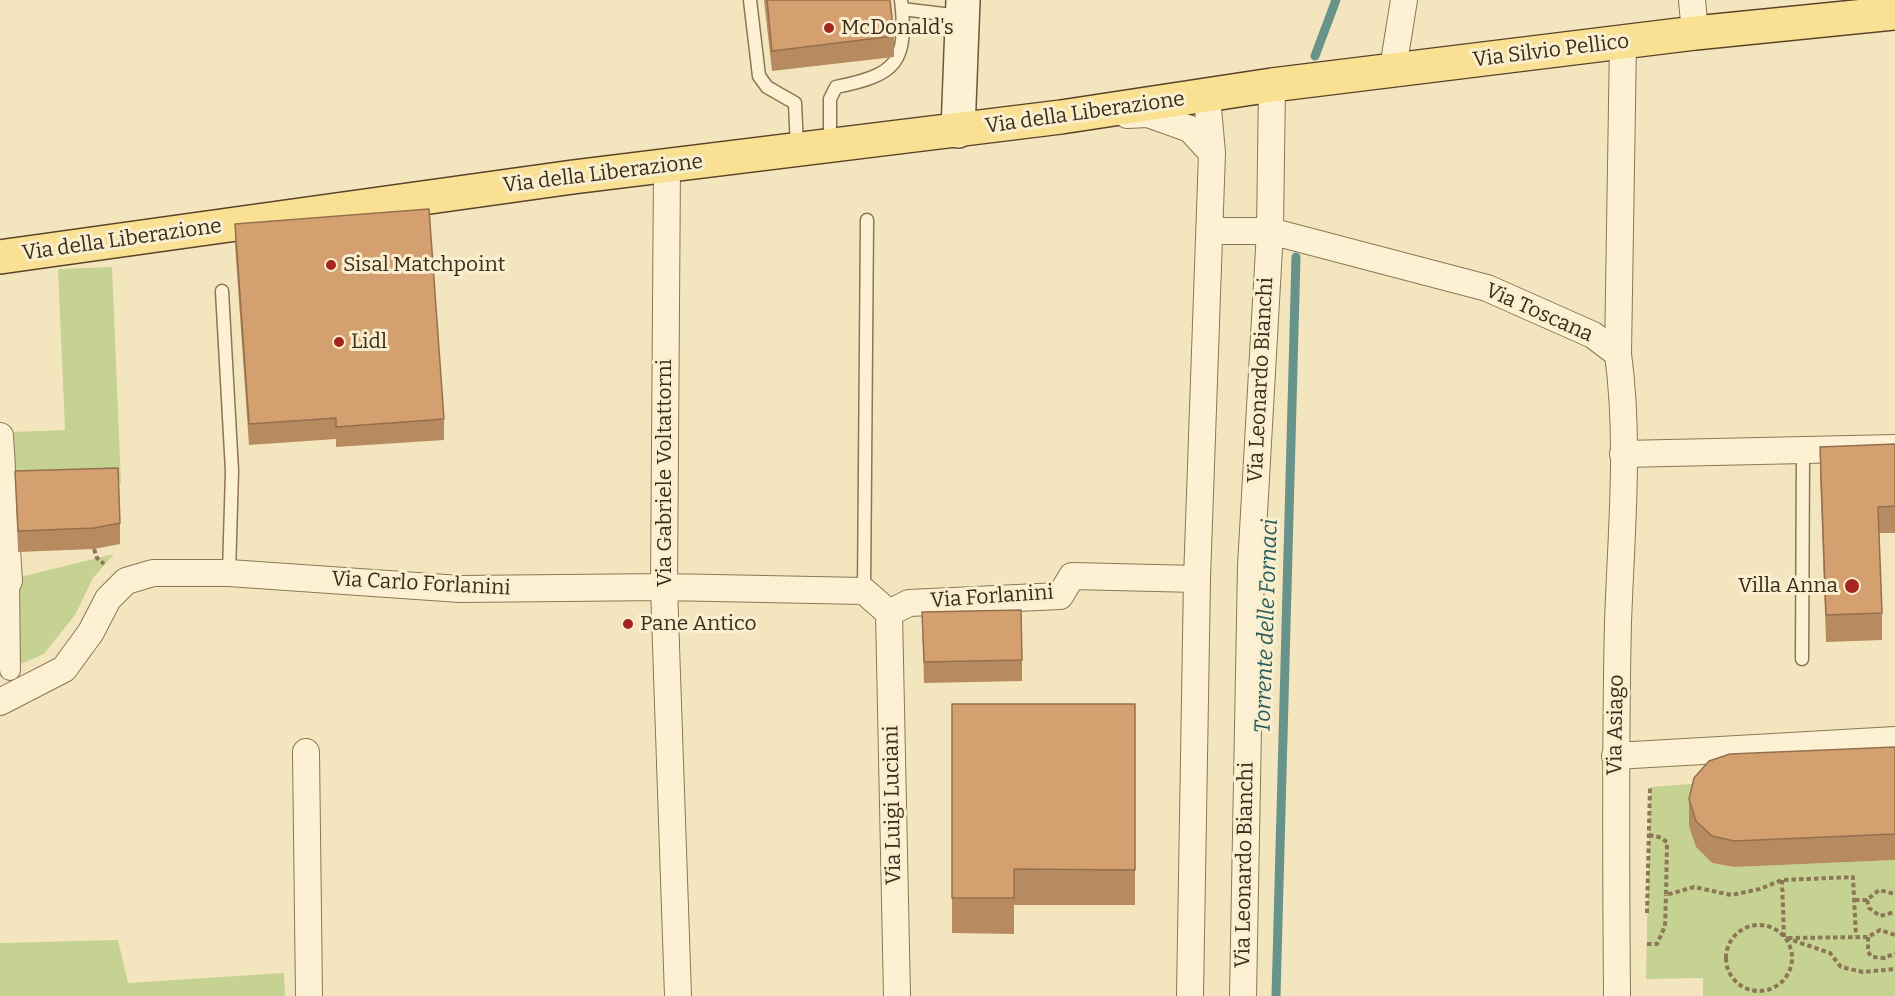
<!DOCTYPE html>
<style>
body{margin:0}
canvas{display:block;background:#f3e6bf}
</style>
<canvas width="1895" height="996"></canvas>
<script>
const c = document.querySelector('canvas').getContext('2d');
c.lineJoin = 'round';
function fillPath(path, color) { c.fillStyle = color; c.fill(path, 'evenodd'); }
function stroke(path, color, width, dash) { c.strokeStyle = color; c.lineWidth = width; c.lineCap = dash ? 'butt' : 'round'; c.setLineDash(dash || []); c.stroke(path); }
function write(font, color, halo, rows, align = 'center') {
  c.font = font + ' Bitter,serif'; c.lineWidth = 6; c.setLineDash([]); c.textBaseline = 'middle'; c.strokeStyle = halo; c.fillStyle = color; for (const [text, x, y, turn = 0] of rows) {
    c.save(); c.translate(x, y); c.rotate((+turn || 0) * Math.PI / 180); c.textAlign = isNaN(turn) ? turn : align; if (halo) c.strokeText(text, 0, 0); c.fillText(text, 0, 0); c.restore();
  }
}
fillPath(new Path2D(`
 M112,267L121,483L15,488L12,432L65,430L58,269Z
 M114,554L93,578L75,615L44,654L0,673V582Z
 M1730,781L1696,847L1712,863L1734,867L1895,860V996H1703V978L1646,979L1650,787Z
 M118,940L128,983L284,973L285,996H0V943Z`), '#c6d291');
stroke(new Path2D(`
 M1315,56L1336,0
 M1276,996L1296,257`), '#68938b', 9);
const service = new Path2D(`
 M750,0L759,76L767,87L795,103L797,148
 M902,9L960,16
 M830,145V99L836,87C897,75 908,62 901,0
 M222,291L232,471L229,573
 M864,591L867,220
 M1802,659L1803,451`);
const pedestrian = new Path2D(`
 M9,581L10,670`);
const minor = new Path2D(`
 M1692,0L1695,33
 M1395,71V56L1404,0
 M1127,115L1148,114L1190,129L1212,153
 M667,166L664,587L678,996
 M1210,231H1270L1487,288L1593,335L1618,354C1630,442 1621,534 1618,623C1615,747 1616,871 1617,996
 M1618,354L1623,42
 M0,436L9,581
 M1623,454L1895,448
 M889,613L897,996
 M889,613L909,603L1060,596L1072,576L1197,579
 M0,702L64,669L91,632L108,599L126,581L153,573H229L460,589L664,587L864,591L889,613
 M306,752L309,996
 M1615,756L1895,740
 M1190,996L1197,579L1212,153L1207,97
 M1243,996L1251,566L1270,231L1272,85`);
const secondary = new Path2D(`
 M958,131L963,0`);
const primary = new Path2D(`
 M0,257L573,177L1061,117L1272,85L1695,33L1895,13`);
stroke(service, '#8d7655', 15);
stroke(pedestrian, '#8d7655', 22);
stroke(minor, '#8d7655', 28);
stroke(secondary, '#6f5738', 36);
stroke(primary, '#5a432a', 36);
stroke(new Path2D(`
 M94,549L97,558L104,564
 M1649,835L1659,837L1667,842L1666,895L1694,887L1731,895L1760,889L1782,880L1853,877L1856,936
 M1782,880L1784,937
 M1855,900H1867L1879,890L1895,894
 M1867,900L1869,908L1880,916L1895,912
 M1647,913L1650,787
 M1726 958a33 33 0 1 1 66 0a33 33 0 1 1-66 0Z
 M1868,937V952L1872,957L1885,958L1895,953
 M1786,938L1830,953L1841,967L1863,972L1895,969
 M1788,938L1868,937L1880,930L1895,935
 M1647,944H1657L1665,926L1666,895`), '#8d7655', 4, [4.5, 3]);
stroke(service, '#fcf2d3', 12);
stroke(pedestrian, '#fcf2d3', 20);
stroke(minor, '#fcf2d3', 26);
stroke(secondary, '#fcf2d3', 33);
stroke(primary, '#fae092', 33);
fillPath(new Path2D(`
 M764,0H890L894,36V57L772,71Z
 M235,224L444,419V440L336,447V439L249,445L235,244Z
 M1895,444V533H1879L1882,613V640L1826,642L1820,473V447Z
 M15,471L120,523V544L94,549L18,552Z
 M922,612L1022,660V681L924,683Z
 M952,704H1135V905H1014V934L952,933Z
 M1895,747V860L1734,867L1712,863L1696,847L1689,826V799Z`), '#b78a60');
const building = new Path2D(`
 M767,0H890L894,36L772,51Z
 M429,209L444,419L336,427V418L249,424L235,224Z
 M1895,444V506L1878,507L1882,613L1826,615L1820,447Z
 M118,468L120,523L94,528L18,531L15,471Z
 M1021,610L1022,660L924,662L922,612Z
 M952,704H1135V870L1014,869V898H952Z
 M1895,747V834L1734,841L1712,836L1696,821L1689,799L1694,778L1709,761L1730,754Z`);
fillPath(building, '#d5a070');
stroke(building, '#95704e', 1.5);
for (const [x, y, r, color] of [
 [829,28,6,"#a3251e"],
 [331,265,6,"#a3251e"],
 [339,342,6,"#a3251e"],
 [1852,586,8,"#a3251e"],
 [628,624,6,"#a3251e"]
]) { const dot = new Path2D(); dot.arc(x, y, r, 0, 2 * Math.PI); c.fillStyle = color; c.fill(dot); stroke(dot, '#f9efcf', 2); }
write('21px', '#3b2c1b', '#f9efcf', [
 ["McDonald's",841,28],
 ["Sisal Matchpoint",343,265],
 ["Lidl",351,342],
 ["Villa Anna",1838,586,"right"],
 ["Pane Antico",640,624]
], 'left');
write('21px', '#3b2c1b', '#f9efcf', [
 ["Via Silvio Pellico",1551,51,-7],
 ["Via della Liberazione",1085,113,-8],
 ["Via della Liberazione",603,174,-7],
 ["Via della Liberazione",122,240,-8],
 ["Via Toscana",1539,313,24],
 ["Via Leonardo Bianchi",1261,380,-87],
 ["Via Gabriele Voltattorni",665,473,-90],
 ["Via Carlo Forlanini",421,584,3],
 ["Via Forlanini",992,597,-4],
 ["Via Asiago",1616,725,-89],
 ["Via Luigi Luciani",893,805,-91],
 ["Via Leonardo Bianchi",1245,865,-89]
]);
write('italic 22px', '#295c5c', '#f9efcf', [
 ["Torrente delle Fornaci",1267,626,-88]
]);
</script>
